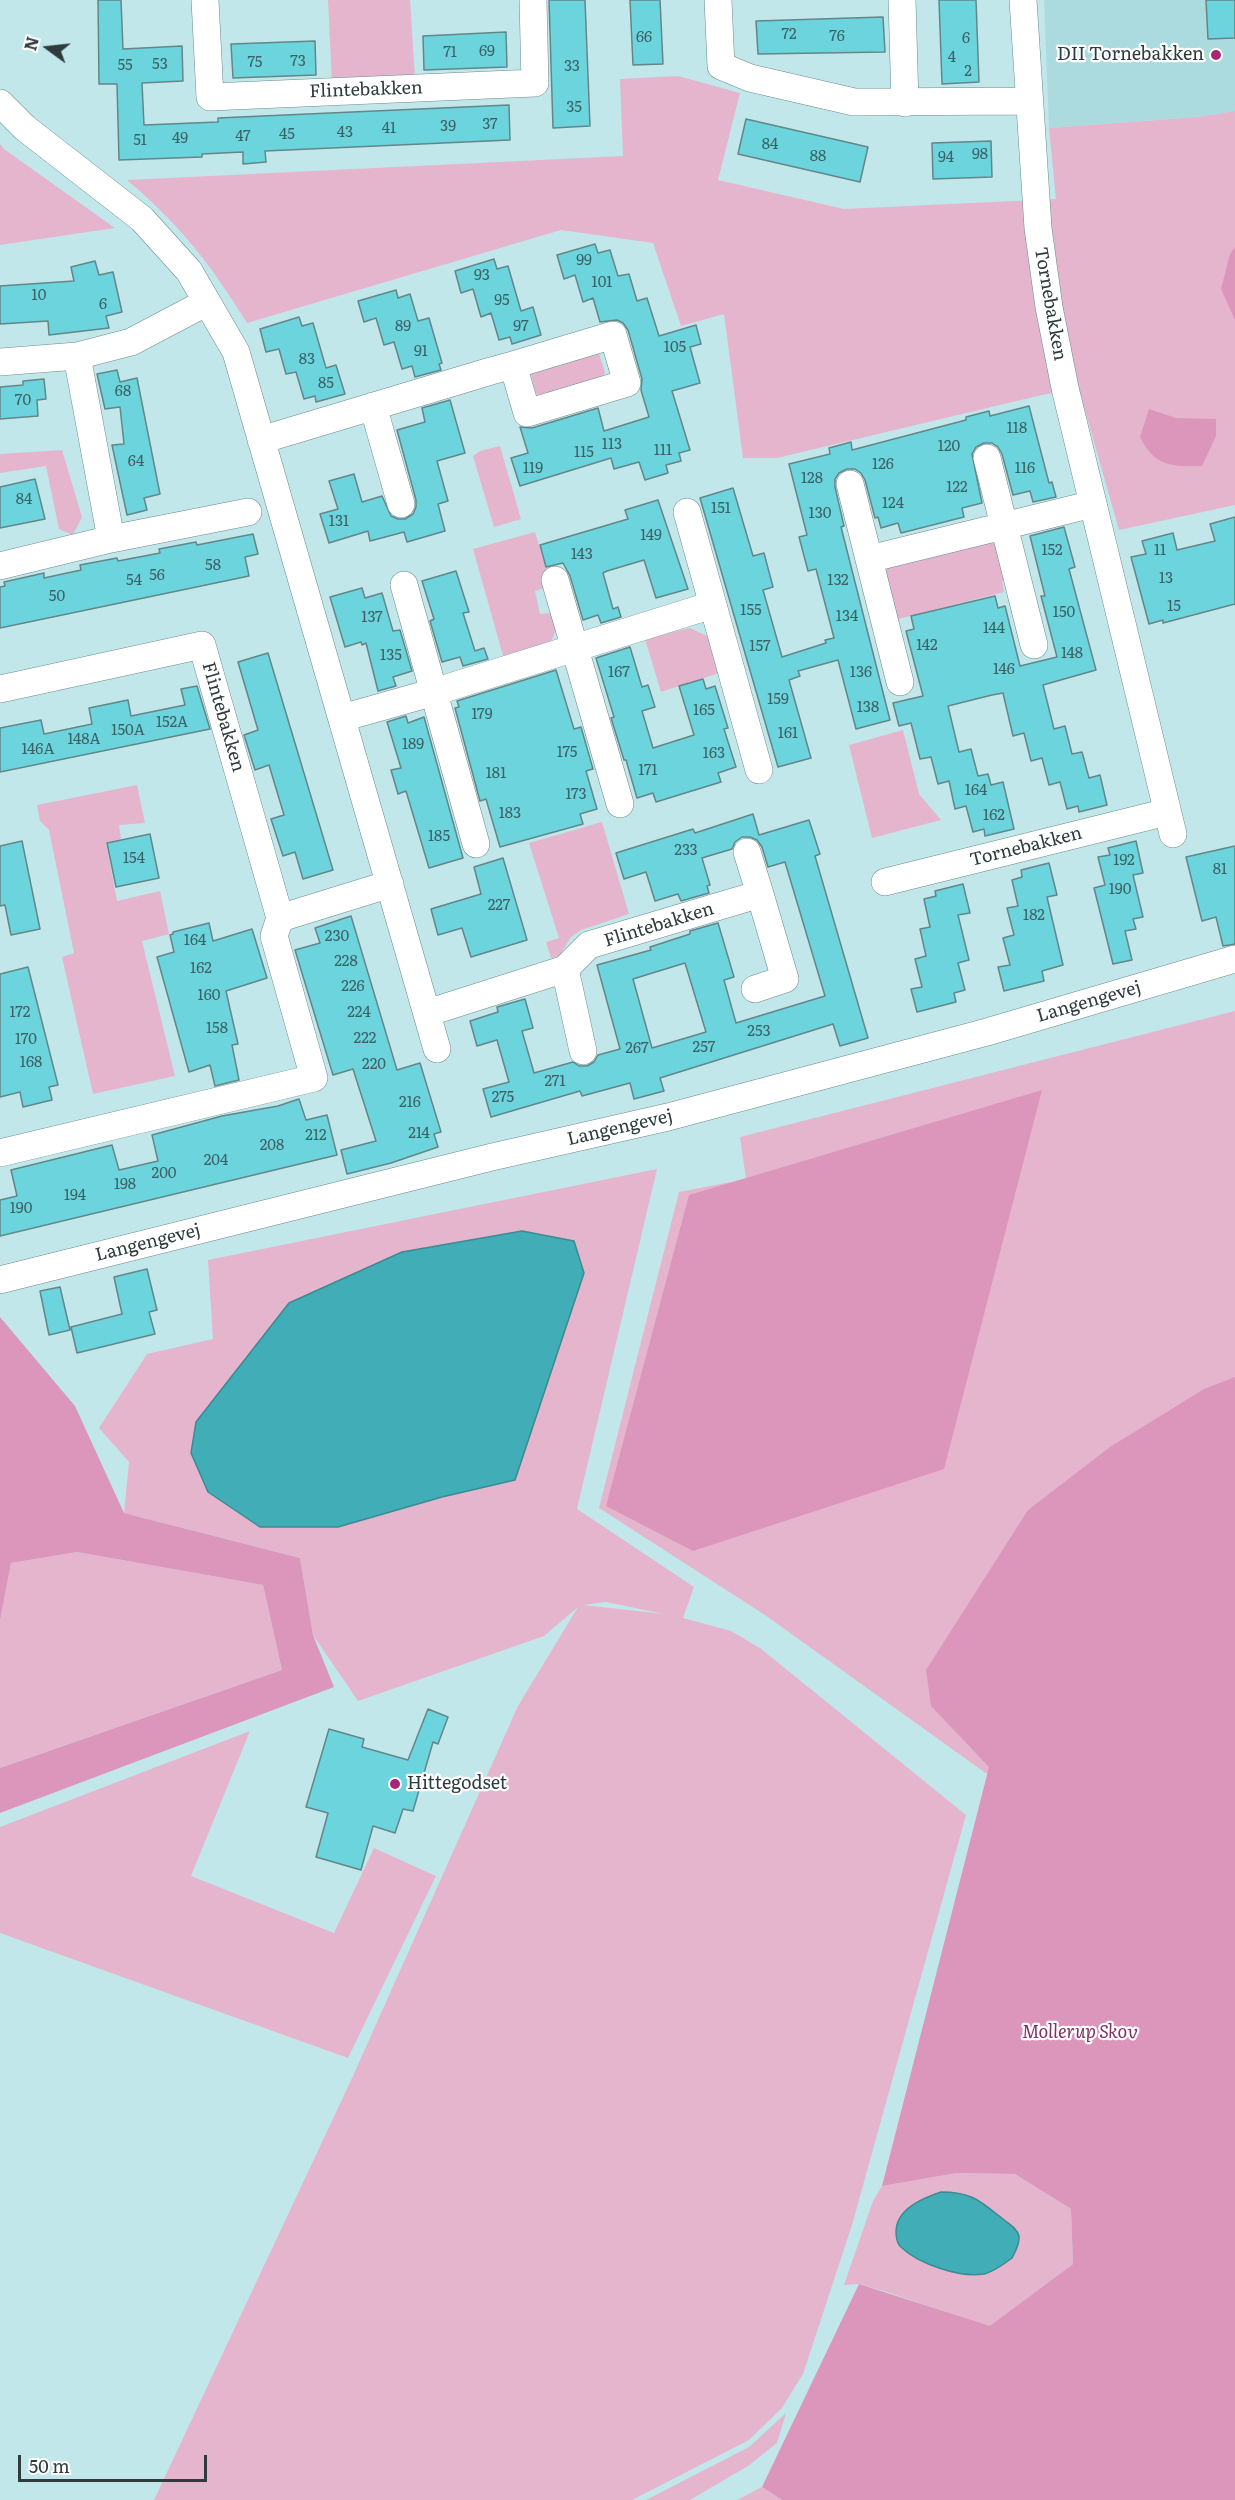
<!DOCTYPE html>
<style>
body{margin:0}
#map{position:relative;width:1235px;height:2500px;overflow:hidden;background:#c2e7ea;font-family:Literata,serif}
canvas{display:block}
.north{position:absolute;left:18px;top:18px;width:60px;height:60px;-webkit-text-stroke:4px #fff;paint-order:stroke;rotate:285deg;font-size:16px;font-weight:700;line-height:24px;text-align:center;color:#2e3c3e}
.north::after{content:'';display:block;margin:auto;width:21px;height:27px;background:#2e3c3e;clip-path:polygon(50% 0,100% 100%,50% 72%,0 100%)}
.scale{position:absolute;left:18px;top:2455px;width:189px;height:27px;box-sizing:border-box;border:3px solid #2e3c3e;border-top:0;padding-left:8px;font-size:18px;line-height:21px;white-space:nowrap;color:#2e3c3e;-webkit-text-stroke:4px #fff;paint-order:stroke}
</style>
<div id="map">
<canvas width="1235" height="2500"></canvas>
<div class="north">N</div>
<div class="scale">50 m</div>
</div>
<script>
const c = document.querySelector('canvas').getContext('2d');
c.lineJoin = 'round';
function fillPath(path, color) { c.fillStyle = color; c.fill(path, 'evenodd'); }
function stroke(path, color, width, dash) { c.strokeStyle = color; c.lineWidth = width; c.lineCap = dash ? 'butt' : 'round'; c.setLineDash(dash || []); c.stroke(path); }
function write(font, color, halo, rows, align = 'center') {
  c.font = font + ' Literata,serif'; c.lineWidth = 4.5; c.setLineDash([]); c.textBaseline = 'middle'; c.strokeStyle = halo; c.fillStyle = color; for (const [text, x, y, turn = 0] of rows) {
    c.save(); c.translate(x, y); c.rotate((+turn || 0) * Math.PI / 180); c.textAlign = isNaN(turn) ? turn : align; if (halo) c.strokeText(text, 0, 0); c.fillText(text, 0, 0); c.restore();
  }
}
fillPath(new Path2D(`
 M1044,0H1235V111L1198,117L1049,128Z`), '#acdbdf');
fillPath(new Path2D(`
 M328,0H410L415,79L332,82Z
 M678,76L740,93L718,180L844,209L1056,199L1049,128L1198,117L1235,111V505L1119,530L1079,389L1042,395L777,458H743L724,314L681,326L653,243L561,230L247,323C210,263 180,225 127,180L623,156L620,79Z
 M0,144L4,149L115,228L0,245Z
 M596,352L599,354L605,372L603,376L548,393L539,395L536,393L530,371Z
 M500,446L521,519L494,527L473,456L480,451Z
 M62,450L82,517L73,535L59,529L46,466L0,473V454Z
 M535,532L551,586L535,591L540,614L550,613L556,630L549,646L504,659L473,549Z
 M986,539L1001,548L1010,578L1002,581L1004,592L894,620L881,581L890,563Z
 M690,628L709,637L719,673L661,692L645,639Z
 M903,730L919,794L941,820L872,838L849,745Z
 M137,785L145,823L119,825L121,839L106,843L117,901L160,891L169,934L142,941L175,1076L93,1094L62,957L74,953L49,830L40,821L37,805Z
 M602,822L629,914L581,930L571,937L559,956L551,958L546,942L559,938L529,843Z
 M1235,1011V1965L1040,1812L765,1615L599,1508L679,1192L746,1179L740,1137Z
 M657,1169L577,1509L694,1587L683,1618L731,1631L760,1648L966,1815L852,2225L803,2374L782,2408L749,2440L632,2500H154L353,2076L518,1706L578,1607L544,1636L358,1701L313,1635L300,1558L124,1513L129,1462L99,1428L147,1354L213,1339L208,1260ZM606,1602L664,1614L583,1605Z
 M77,1552L263,1585L282,1670L0,1768V1621L11,1563Z
 M250,1731L191,1876L334,1933L374,1848L436,1876L348,2058L0,1933V1827Z
 M957,2173L1015,2174L1071,2209L1073,2264L990,2327L887,2292L859,2284L844,2285L873,2201L882,2186Z
 M786,2413L777,2443L748,2466L690,2500H646L749,2447Z
 M762,2487L782,2500H737Z`), '#e5b5ce');
fillPath(new Path2D(`
 M1235,247V320L1221,289L1230,254Z
 M1149,409L1176,418L1216,419V436L1202,466C1171,466 1156,468 1140,437Z
 M1042,1090L944,1469L693,1551L606,1506L689,1195Z
 M0,1317L75,1406L124,1513L300,1558L313,1635L334,1687L0,1813V1768L282,1670L263,1585L77,1552L11,1563L0,1621Z
 M1235,1377V2500H782L762,2487L859,2284L990,2326L1073,2264L1071,2209L1015,2174L957,2173L882,2186L989,1767L931,1706L926,1670L1028,1510L1110,1447L1204,1389Z`), '#dc96bc');
const water = new Path2D(`
 M522,1231L574,1241L584,1273L515,1480L442,1497L338,1527H260L208,1492L191,1453L196,1422L289,1303L402,1252Z
 M941,2192C972,2192 980,2201 1003,2219C1009,2224 1017,2228 1019,2236C1020,2244 1015,2252 1012,2258C1004,2264 993,2272 984,2274C960,2278 919,2264 902,2248C897,2244 896,2237 896,2232C896,2209 923,2198 941,2192Z`);
fillPath(water, '#41adb6');
stroke(water, '#3b8b92', 1.5);
const building = new Path2D(`
 M98,0H121L123,49L182,46L183,81L142,83L144,125L218,122V118L509,105L510,140L265,151L266,162L243,164V152L202,154V157L119,160L117,84H99Z
 M549,0H585L590,126L553,128Z
 M630,0H660L663,64L633,65Z
 M939,0H976L979,82L942,84Z
 M1206,0H1235V38L1208,39Z
 M883,17L885,52L758,54L756,21Z
 M506,32L507,67L424,70L423,36Z
 M315,41L316,75L233,78L231,44Z
 M746,119L868,147L860,182L738,154Z
 M991,141L992,177L933,179L932,143Z
 M595,244L598,253L610,250L618,276L629,274L637,301L647,298L659,336L696,325L701,344L690,347L700,383L672,391L690,450L679,453L681,461L666,465L668,473L645,480L639,462L614,469L611,458L520,486L511,458L528,453L520,427L532,428L598,408L604,431L649,417L641,390L642,379L628,330L623,323L617,320L600,322L593,298L583,302L575,275L564,279L557,255Z
 M494,259L497,269L508,266L521,311L533,307L541,335L512,344L510,337L499,340L491,313L481,317L473,289L461,293L455,271Z
 M95,261L99,275L113,272L122,312L106,316L109,328L49,335L48,321L0,324V286L74,281L71,267Z
 M396,290L398,298L410,294L418,321L429,318L442,363L439,364L441,370L415,377L412,366L402,369L394,342L384,345L376,318L364,322L358,301Z
 M299,317L302,326L313,323L326,368L336,365L345,394L316,402L315,396L304,399L296,372L286,374L279,349L266,352L260,329Z
 M117,370L120,382L137,378L160,494L144,498L147,510L127,515L112,445L124,444L120,407L105,409L97,374Z
 M44,379L46,399L37,400L38,416L0,419V387L23,385V381Z
 M450,400L465,453L437,461L448,501L438,504L445,531L407,542L404,532L370,541L368,531L329,543L320,514L338,509L329,481L354,474L362,502L382,496L391,516L398,519H405L413,514L416,507V500L397,430L425,422L422,408Z
 M1029,406L1049,483L1052,482L1056,497L1033,502L1030,491L1013,495L1002,454L998,447L992,443H984L976,447L972,454L982,503L962,508L964,517L901,533L898,523L881,528L878,517L875,518L865,480L861,473L855,469H847L839,473L835,479V487L844,526L841,527L890,720L856,729L838,660L798,671L800,676L789,680L811,758L778,767L700,498L733,488L753,556L764,553L773,587L763,590L782,657L826,643L825,640L834,638L816,569L808,571L799,537L807,535L789,464L830,454L829,448L851,442L852,450L966,420V417L989,411L990,416Z
 M35,479L45,519L0,528V487Z
 M658,500L688,589L656,598L644,560L607,571L603,573L613,609L618,607L621,617L601,623L598,615L583,620L570,576L563,563L546,567L540,545L628,519L625,510Z
 M1235,517V604L1163,623V620L1149,624L1131,557L1146,554L1142,541L1173,533L1177,550L1215,541L1210,524Z
 M1064,527L1075,567L1069,569L1096,670L1043,685L1054,729L1065,726L1072,754L1082,752L1089,778L1100,775L1107,805L1079,812L1078,806L1067,809L1060,782L1049,785L1042,758L1031,761L1024,733L1013,736L1003,693L992,695L948,706L959,752L971,749L978,776L988,774L991,785L1003,782L1014,829L985,836L984,829L973,832L966,806L955,809L949,781L938,784L931,757L920,759L911,723L899,726L893,703L923,696L906,631L914,629L911,616L995,596L998,608L1005,606L1020,666L1057,657L1041,596H1045L1030,536Z
 M253,534L258,554L245,557L249,576L0,628V587L5,586L4,582L44,573V578L81,570L80,565L117,558L118,561L160,553L159,549L196,542L197,545Z
 M456,571L469,612L463,613L475,651L484,648L488,659L463,666L460,657L442,662L430,621L434,619L422,581Z
 M362,588L365,598L382,593L393,631L400,630L412,671L393,677L396,686L378,691L366,643L362,645L361,642L345,647L330,597Z
 M630,647L642,687L648,685L655,707L642,711L653,748L694,735L679,686L703,679L706,689L715,686L728,728L724,729L736,767L718,773L721,782L656,802L653,793L637,798L626,760H624L611,718L614,717L596,658Z
 M268,653L333,870L303,879L295,852L283,856L271,819L284,815L269,765L255,770L244,735L258,730L238,662Z
 M556,670L574,729L581,727L593,769L586,771L597,809L580,814L583,824L500,847L486,799L480,801L455,708L459,707L457,701Z
 M197,686L210,729L0,772V728L41,720L44,734L92,724L89,708L128,700L131,716L185,705L181,689Z
 M406,716L408,723L424,717L463,858L429,868L406,791L398,794L391,770L401,768L387,722Z
 M753,814L759,835L809,820L820,854L815,856L868,1038L840,1046L833,1024L660,1078L664,1091L634,1099L630,1083L582,1096L580,1091L491,1117L483,1089L509,1082L497,1040L477,1046L470,1021L498,1012L497,1007L525,999L533,1028L522,1031L534,1073L573,1062L579,1066H587L594,1062L598,1055L620,1049L597,965L651,950L650,947L690,934V931L718,923L734,977L724,980L736,1023L825,996L785,862L768,867L762,847L757,840L750,837H742L735,842L732,849L702,858L710,885L707,886L709,893L681,901L678,894L655,901L646,872L624,879L616,853L693,829L695,833ZM685,963L706,1032L652,1048L633,979Z
 M150,834L159,878L116,887L107,843Z
 M22,841L40,929L11,935L5,905L0,906V846Z
 M1136,841L1143,873L1133,875L1143,917L1133,919L1136,929L1125,931L1132,960L1113,964L1094,888L1105,885L1098,857L1110,855L1108,848Z
 M1235,846V944L1223,946L1216,917L1202,921L1186,857Z
 M503,858L527,940L471,957L462,928L438,935L431,909L481,894L474,867Z
 M1049,863L1057,895L1047,897L1063,965L1042,971L1044,981L1004,991L998,967L1010,965L1003,938L1014,935L1007,908L1018,906L1012,880L1022,877L1021,870Z
 M963,884L970,913L958,915L969,960L958,963L965,990L954,993L956,1002L917,1012L911,989L922,987L915,959L926,956L920,929L930,927L924,899L936,896L935,891Z
 M351,916L397,1070L420,1063L441,1132L434,1134L438,1147L391,1163L347,1174L341,1150L376,1141L353,1069L333,1075L295,950L320,943L315,928Z
 M209,923L213,941L252,929L267,978L226,991L238,1044L232,1045L239,1080L215,1086L210,1065L189,1072L157,957L174,952L170,935L173,934V932Z
 M28,967L58,1085L49,1087L52,1100L23,1107L20,1092L0,1097V974Z
 M299,1099L306,1120L327,1115L337,1155L0,1236V1200L17,1196L11,1170L112,1145L119,1170L158,1161L152,1135L222,1116L278,1106Z
 M147,1269L157,1310L149,1312L155,1334L77,1353L71,1327L122,1314L114,1277Z
 M60,1287L70,1330L49,1335L40,1291Z
 M428,1709L448,1717L438,1744L433,1742L413,1811L403,1809L395,1833L373,1826L361,1870L316,1857L328,1813L306,1807L329,1729L364,1739L362,1747L408,1760Z`);
fillPath(building, '#6bd4dd');
stroke(building, '#638689', 1.5);
const minor = new Path2D(`
 M205,0L210,97L535,83L533,0
 M718,0L721,66L750,78L854,102L1028,101
 M902,0L905,103
 M1023,0L1038,228L1049,307L1065,388L1173,834
 M0,103L25,128L142,219L189,271L236,352L437,1049
 M0,362L77,356L131,342L207,302
 M373,406L401,504
 M261,440L491,371L513,365L613,335L627,383L527,413L513,365
 M987,458L1034,645
 M850,484L900,682
 M687,512L759,770
 M111,539L248,512
 M869,559L1093,504
 M0,566L111,539L77,356
 M555,580L620,804
 M404,585L476,844
 M0,689L202,645L280,918L274,936L314,1078L0,1153
 M342,718L434,692L712,605
 M885,882L1167,812
 M280,918L390,884
 M565,969L583,1051
 M755,989L785,979L760,894
 M427,1013L565,969L589,945L760,894L747,852
 M0,1280L492,1157L668,1117L987,1032L1235,959`);
stroke(minor, '#698b8e', 28);
stroke(minor, '#fff', 27);
for (const [x, y, r, color] of [
 [1216,55,6,"#a52678"],
 [395,1784,6,"#a52678"]
]) { const dot = new Path2D(); dot.arc(x, y, r, 0, 2 * Math.PI); c.fillStyle = color; c.fill(dot); stroke(dot, '#fff', 2); }
write('15px', '#3d6266', null, [
 ["72",789,35],
 ["76",837,37],
 ["66",644,38],
 ["6",966,39],
 ["69",487,52],
 ["71",450,53],
 ["4",952,58],
 ["73",298,62],
 ["75",255,63],
 ["53",160,65],
 ["55",125,66],
 ["33",572,67],
 ["2",968,72],
 ["35",574,108],
 ["37",490,125],
 ["39",448,127],
 ["41",389,129],
 ["43",345,133],
 ["45",287,135],
 ["47",243,137],
 ["49",180,139],
 ["51",140,141],
 ["84",770,145],
 ["98",980,155],
 ["88",818,157],
 ["94",946,158],
 ["99",584,261],
 ["93",482,276],
 ["101",602,283],
 ["10",39,296],
 ["95",502,301],
 ["6",103,305],
 ["89",403,327],
 ["97",521,327],
 ["105",675,348],
 ["91",421,352],
 ["83",307,360],
 ["85",326,384],
 ["68",123,392],
 ["70",23,401],
 ["118",1017,429],
 ["113",612,445],
 ["120",949,447],
 ["111",663,451],
 ["115",584,453],
 ["64",136,462],
 ["126",883,465],
 ["119",533,469],
 ["116",1025,469],
 ["128",812,479],
 ["122",957,488],
 ["84",24,500],
 ["124",893,504],
 ["151",721,509],
 ["130",820,514],
 ["131",339,522],
 ["149",651,536],
 ["152",1052,551],
 ["11",1160,551],
 ["143",582,555],
 ["58",213,566],
 ["56",157,576],
 ["13",1166,579],
 ["54",134,581],
 ["132",838,581],
 ["50",57,597],
 ["15",1174,607],
 ["155",751,611],
 ["150",1064,613],
 ["134",847,617],
 ["137",372,618],
 ["144",994,629],
 ["142",927,646],
 ["157",760,647],
 ["148",1072,654],
 ["135",391,656],
 ["146",1004,670],
 ["167",619,673],
 ["136",861,673],
 ["159",778,700],
 ["138",868,708],
 ["165",704,711],
 ["179",482,715],
 ["152A",172,723],
 ["150A",128,731],
 ["161",788,734],
 ["148A",84,740],
 ["189",413,745],
 ["146A",38,750],
 ["175",567,753],
 ["163",714,754],
 ["171",648,771],
 ["181",496,774],
 ["164",976,791],
 ["173",576,795],
 ["183",510,814],
 ["162",994,816],
 ["185",439,837],
 ["233",686,851],
 ["154",134,859],
 ["192",1124,861],
 ["81",1220,870],
 ["190",1120,890],
 ["227",499,906],
 ["182",1034,916],
 ["230",337,937],
 ["164",195,941],
 ["228",346,962],
 ["162",201,969],
 ["226",353,987],
 ["160",209,996],
 ["172",20,1013],
 ["224",359,1013],
 ["158",217,1029],
 ["253",759,1032],
 ["222",365,1039],
 ["170",26,1040],
 ["257",704,1048],
 ["267",637,1049],
 ["168",31,1063],
 ["220",374,1065],
 ["271",555,1082],
 ["275",503,1098],
 ["216",410,1103],
 ["214",419,1134],
 ["212",316,1136],
 ["208",272,1146],
 ["204",216,1161],
 ["200",164,1174],
 ["198",125,1185],
 ["194",75,1196],
 ["190",21,1209]
]);
write('18px', '#2e3c3e', '#fff', [
 ["DII Tornebakken",1204,55],
 ["Hittegodset",407,1784,"left"]
], 'right');
write('18px', '#2e3c3e', '#fff', [
 ["Flintebakken",366,90,-2],
 ["Tornebakken",1050,304,80],
 ["Flintebakken",223,717,74],
 ["Tornebakken",1026,847,-14],
 ["Flintebakken",659,925,-17],
 ["Langengevej",1089,1002,-16],
 ["Langengevej",620,1128,-13],
 ["Langengevej",148,1243,-14]
]);
write('italic 18px', '#823062', '#fff', [
 ["Mollerup Skov",1080,2033]
]);
</script>
